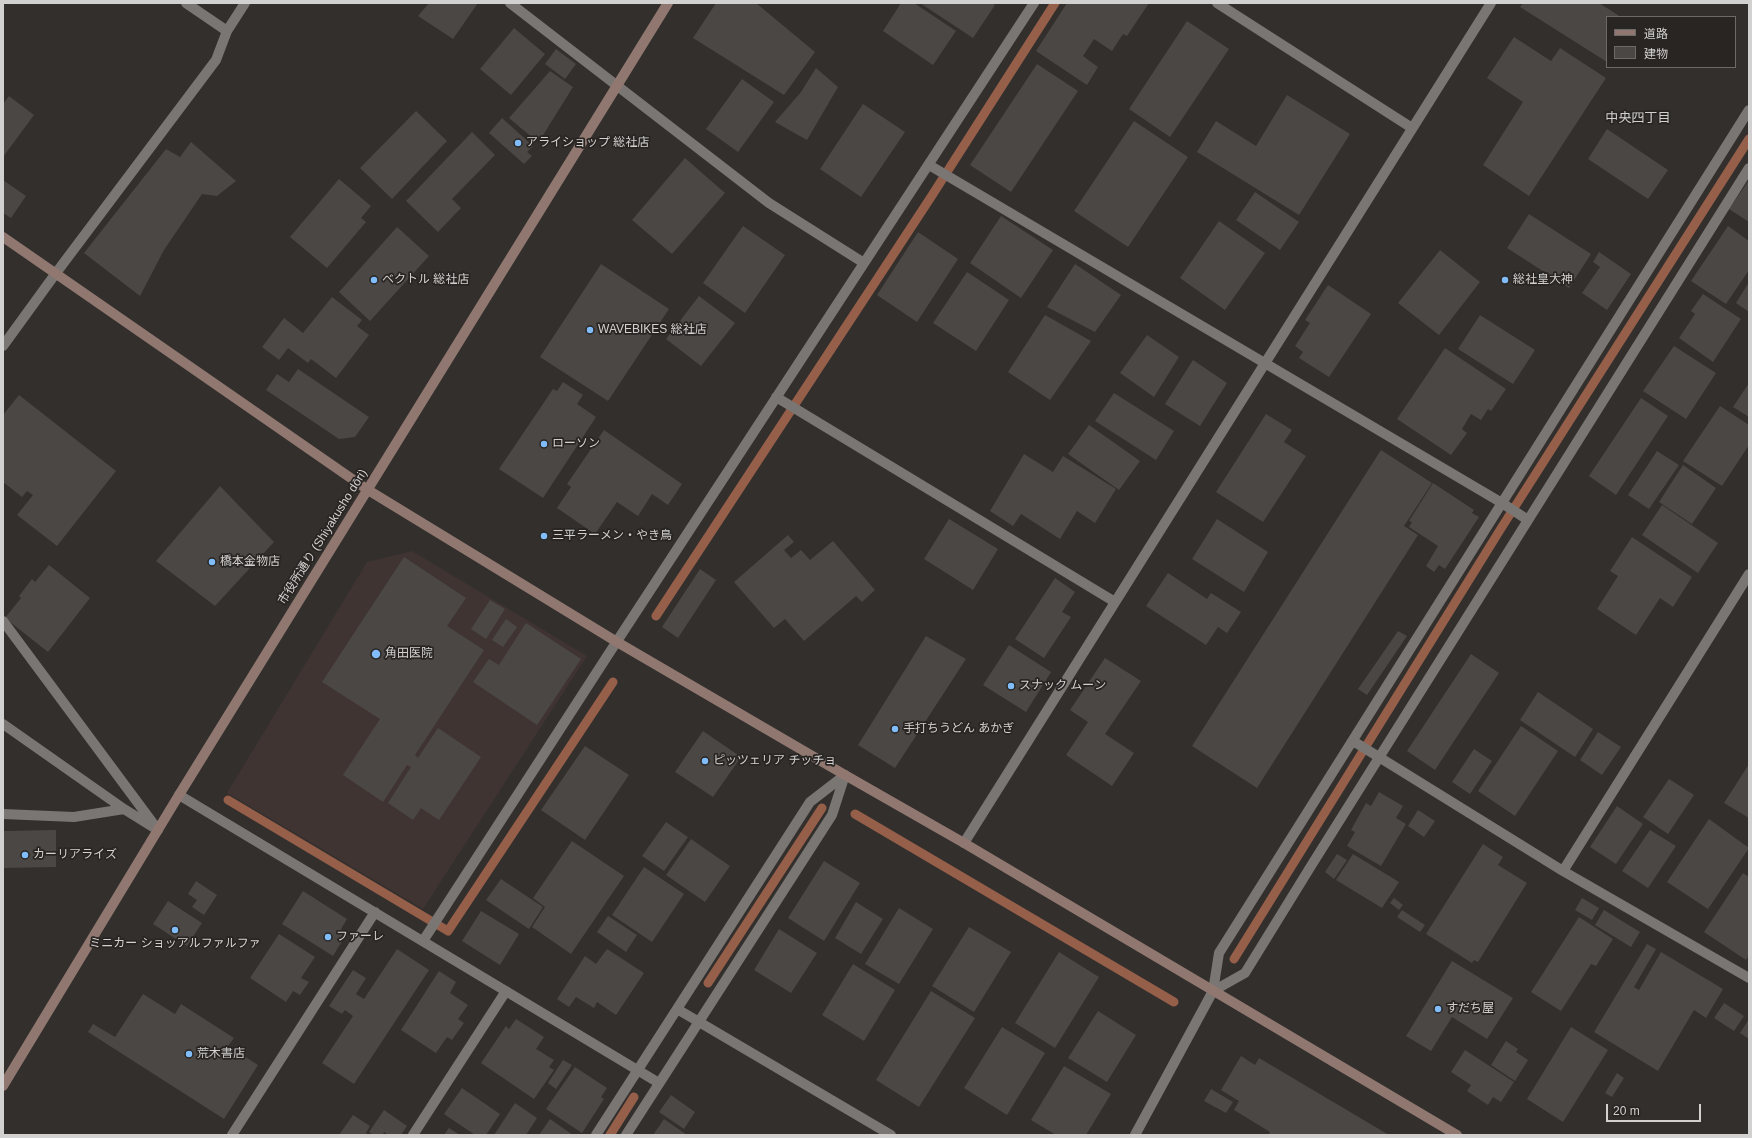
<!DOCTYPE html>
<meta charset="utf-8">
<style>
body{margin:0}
#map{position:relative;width:1752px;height:1138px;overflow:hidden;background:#322f2d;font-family:Helvetica,"Noto Sans JP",sans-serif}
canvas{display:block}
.frame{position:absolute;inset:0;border:4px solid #d3d1d0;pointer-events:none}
.legend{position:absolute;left:1606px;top:16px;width:130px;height:52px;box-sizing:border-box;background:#282523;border:1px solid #6c6a68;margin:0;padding:5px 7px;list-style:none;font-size:12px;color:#d3d1d0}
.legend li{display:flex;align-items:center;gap:8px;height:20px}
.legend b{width:20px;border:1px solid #6c6a68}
.scale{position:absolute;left:1606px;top:1104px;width:95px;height:18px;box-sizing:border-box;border:2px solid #d3d1d0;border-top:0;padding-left:5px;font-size:12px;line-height:14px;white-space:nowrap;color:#d3d1d0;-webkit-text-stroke:3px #282523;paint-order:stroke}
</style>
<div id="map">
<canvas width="1752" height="1138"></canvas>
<div class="frame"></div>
<ul class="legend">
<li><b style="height:5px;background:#907870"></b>道路</li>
<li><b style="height:11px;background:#4b4745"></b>建物</li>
</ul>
<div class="scale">20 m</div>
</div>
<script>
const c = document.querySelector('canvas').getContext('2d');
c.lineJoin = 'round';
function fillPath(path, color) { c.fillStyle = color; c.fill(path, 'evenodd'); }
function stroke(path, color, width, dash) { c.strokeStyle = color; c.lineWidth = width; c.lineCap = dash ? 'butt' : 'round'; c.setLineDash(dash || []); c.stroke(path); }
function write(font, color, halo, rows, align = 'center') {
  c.font = font + ' Helvetica,"Noto Sans JP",sans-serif'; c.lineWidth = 3.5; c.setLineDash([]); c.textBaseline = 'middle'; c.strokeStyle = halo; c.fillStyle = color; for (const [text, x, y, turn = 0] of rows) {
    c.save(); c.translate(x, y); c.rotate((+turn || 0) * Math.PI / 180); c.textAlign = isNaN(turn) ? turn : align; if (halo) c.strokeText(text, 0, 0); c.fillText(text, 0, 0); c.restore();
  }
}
fillPath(new Path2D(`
 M412,551L587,656L423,909L227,793L367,562Z`), '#3f3431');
stroke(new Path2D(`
 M656,616L931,197L1055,3
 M228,800L448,931L613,682
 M855,814L1174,1002
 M1234,959L1500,530L1749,139
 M708,983L822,808
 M610,1135L634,1097`), '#955f4a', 9);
fillPath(new Path2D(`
 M429,3H478L453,39L418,16Z
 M716,3H756L815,52L784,95L693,38Z
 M901,3H914L956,31L933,65L883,31Z
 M920,3H992L995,5L973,38Z
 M1067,3H1149L1127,36L1123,34L1112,51L1094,39L1083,56L1098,67L1087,85L1036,51Z
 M1523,3H1599L1621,17H1607V62L1520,7Z
 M1187,21L1229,49L1170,137L1129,109Z
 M514,28L545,54L511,95L480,69Z
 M1514,37L1551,61L1560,48L1606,78L1529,196L1483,165L1523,102L1487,78Z
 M556,49L576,64L565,79L545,64Z
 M1037,64L1078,91L1011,192L970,165Z
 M816,68L838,87L807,140L775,122L801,92Z
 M550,71L573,87L540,140L536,137L534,139L509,118Z
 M742,79L774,102L738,152L706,129Z
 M1287,95L1350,134L1299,215L1197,152L1216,121L1256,146Z
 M9,96L34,115L3,157V104Z
 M863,104L905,132L861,197L820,169Z
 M416,111L447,141L392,199L360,168Z
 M502,118L533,146L527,152L532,156L524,164L489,133Z
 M1134,121L1188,157L1128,247L1074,211Z
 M1607,129L1668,170L1648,199L1588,159Z
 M472,132L495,155L452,199L461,208L438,232L406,201Z
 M191,142L236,181L217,196L202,194L164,250L140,296L84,253L166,149L180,157Z
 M685,158L725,193L672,254L632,220Z
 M339,179L371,206L361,218L366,222L327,268L290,237Z
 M3,180L26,196L11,218L3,213Z
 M1749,180V222L1729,209Z
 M1255,192L1299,222L1280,250L1236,220Z
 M1529,214L1591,254L1569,288L1507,248Z
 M1001,216L1053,250L1021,298L970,263Z
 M1219,221L1265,253L1225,310L1180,278Z
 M743,226L785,255L745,313L703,283Z
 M1728,226L1749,241V270L1726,304L1691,281Z
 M397,227L429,256L370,321L339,292Z
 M918,232L958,259L917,322L877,295Z
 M1440,250L1480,282L1439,335L1398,303Z
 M1599,252L1631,274L1607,310L1582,293L1600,267L1593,262Z
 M601,264L669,309L608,401L540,357Z
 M1075,264L1121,295L1095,332L1047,307Z
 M967,272L1009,300L976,351L933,323Z
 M1749,282V312L1736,303Z
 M1328,285L1371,314L1329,377L1299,358L1303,352L1295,346L1310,323L1305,320Z
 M1703,294L1741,319L1713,362L1679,338L1695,314L1691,311Z
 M699,296L735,323L701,366L666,339Z
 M332,297L362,320L357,326L369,335L336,378L311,359L308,363L288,348L279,360L262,347L284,318L303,333Z
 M1045,315L1091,341L1050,400L1008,372Z
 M1480,315L1535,350L1513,384L1458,349Z
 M1147,335L1179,357L1154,397L1120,373Z
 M1674,346L1716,373L1686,419L1643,391Z
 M1445,348L1506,389L1491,411L1488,409L1481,420L1471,414L1462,429L1467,433L1451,455L1397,419Z
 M1193,360L1227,383L1200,426L1165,404Z
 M298,369L369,417L355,437L339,439L266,390L277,374L289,382Z
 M563,382L583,395L577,404L596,417L543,498L499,469L553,389L557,391Z
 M1749,383V417L1733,407Z
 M1114,393L1174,431L1156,460L1095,421Z
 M19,395L116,471L57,546L17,515L33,495L27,491L22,497L3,482V415Z
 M1641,398L1668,416L1616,495L1589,476Z
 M1720,406L1749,425V445L1722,486L1683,461Z
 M1266,414L1292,430L1284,442L1306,456L1263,522L1216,492Z
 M1089,425L1140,461L1119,490L1068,454Z
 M604,430L682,484L668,505L652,494L638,516L617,502L595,534L557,508L571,487L567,484Z
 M1381,450L1432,483L1404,526L1418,535L1257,788L1192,746Z
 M1657,451L1679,465L1649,509L1628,495Z
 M1024,454L1053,472L1063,456L1116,489L1095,523L1077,511L1060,539L1021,514L1013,526L990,511Z
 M1683,465L1716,488L1692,524L1659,502Z
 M1433,483L1474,510L1472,513L1479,517L1445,569L1439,565L1434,572L1426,566L1438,546L1409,527L1412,522L1409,521Z
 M220,486L274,542L215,606L156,561Z
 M1662,505L1718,543L1698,573L1642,535Z
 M949,519L998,549L973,590L924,559Z
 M1217,519L1268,552L1244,592L1192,559Z
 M788,535L794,542L784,550L791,558L801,550L810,560L833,541L875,590L862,602L856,596L804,641L785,619L774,628L734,582Z
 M1632,537L1692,577L1673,607L1660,598L1636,635L1597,609L1618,576L1610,571Z
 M404,557L466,598L447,626L484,650L415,755L418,758L438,728L481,757L439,820L421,808L413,820L388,803L411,767L407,765L383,802L343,775L380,719L322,682Z
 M49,565L90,598L48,652L5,618L21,598L19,596L32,579L35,582Z
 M700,569L716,580L678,638L662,627Z
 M1168,573L1207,599L1211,593L1241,612L1227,633L1218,627L1206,645L1146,606Z
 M1055,578L1075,592L1062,612L1071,617L1044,658L1015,639Z
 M490,600L505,609L486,639L471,629Z
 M506,619L517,627L503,647L492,640Z
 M526,623L581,659L537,725L473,682L489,659L499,665Z
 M1398,631L1407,636L1367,695L1358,689Z
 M926,636L966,659L895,768L858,745Z
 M1009,645L1051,672L1026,712L983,685Z
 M1471,654L1499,673L1435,770L1407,751Z
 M1105,658L1141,681L1105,734L1134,753L1112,786L1066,755L1088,722L1070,710Z
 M1538,692L1593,729L1575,757L1520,720Z
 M1521,726L1558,751L1515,816L1478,791Z
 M703,731L741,757L713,797L675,772Z
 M1598,732L1621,747L1602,775L1580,760Z
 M585,746L629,775L585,840L541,810Z
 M1474,749L1492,761L1470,794L1452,782Z
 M1749,764V818L1724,803Z
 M1669,779L1694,795L1668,834L1643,817Z
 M1379,792L1403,806L1396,818L1406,824L1381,866L1347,846L1355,832L1351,830L1366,803L1371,806Z
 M1617,806L1643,824L1616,864L1590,847Z
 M1418,810L1435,821L1424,837L1408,826Z
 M1709,819L1749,848L1708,909L1667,882Z
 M666,822L688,837L664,871L642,856Z
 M56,830V867L3,868V831Z
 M1650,830L1676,846L1648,888L1622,871Z
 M691,839L730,866L705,902L666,875Z
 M572,841L624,876L571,954L532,927L545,907L533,898Z
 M1483,844L1503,857L1498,865L1527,883L1478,962L1474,960L1472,963L1426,934Z
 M1337,854L1347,860L1334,879L1325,872Z
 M1353,854L1399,882L1382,908L1336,880Z
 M824,861L860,883L824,941L788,918Z
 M644,867L684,894L652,942L612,915Z
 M1743,873L1749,877V955L1746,960L1704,932Z
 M501,879L543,907L529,929L486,900Z
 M196,881L217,895L204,915L192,907L197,900L188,894Z
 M303,891L347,919L341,929L347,933L333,956L282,924Z
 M1394,898L1403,905L1399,910L1390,903Z
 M1582,898L1599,908L1592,920L1575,910Z
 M168,901L202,923L187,946L153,924Z
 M856,902L883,919L861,954L835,938Z
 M899,908L933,929L899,984L865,964Z
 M1402,910L1425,925L1420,932L1397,917Z
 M1604,910L1640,932L1631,947L1595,925Z
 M481,911L519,934L500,965L462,941Z
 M608,916L637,935L626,952L597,932Z
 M1579,917L1613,939L1596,966L1591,964L1561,1011L1531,992Z
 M969,927L1011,952L974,1012L932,986Z
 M779,929L817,953L791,993L754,970Z
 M279,934L315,957L301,978L309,982L300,995L293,991L286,1002L250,978Z
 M1647,944L1656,949L1634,987L1639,990L1661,952L1723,989L1706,1018L1694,1010L1658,1071L1594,1032Z
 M397,949L429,970L354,1084L322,1063L353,1016L345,1010L342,1014L329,1006L353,970L366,978L356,994L364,999Z
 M607,949L644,973L616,1015L597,1002L594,1008L576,997L569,1007L557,999L585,956L596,964Z
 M1059,952L1099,977L1055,1048L1015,1023Z
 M1452,961L1513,998L1487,1039L1452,1017L1431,1051L1406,1036Z
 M853,964L895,990L864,1041L822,1015Z
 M439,971L456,982L450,993L468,1005L458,1019L464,1023L452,1040L447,1037L436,1053L401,1030Z
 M931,991L975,1018L919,1107L876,1080Z
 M143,994L175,1014L181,1004L234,1038L228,1046L258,1065L224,1119L88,1032L93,1024L115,1037Z
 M1724,1003L1744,1016L1734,1031L1714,1018Z
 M1098,1011L1136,1035L1107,1082L1068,1058Z
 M516,1019L544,1037L536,1049L554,1060L549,1067L554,1070L534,1099L481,1063L506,1026L509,1029Z
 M1749,1019V1039L1740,1033Z
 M1002,1027L1045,1053L1007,1115L964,1088Z
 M1571,1027L1608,1050L1563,1122L1527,1099Z
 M1506,1041L1518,1049L1516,1052L1528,1060L1515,1081L1491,1065Z
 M1465,1050L1514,1082L1501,1102L1493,1097L1488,1105L1467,1091L1471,1085L1451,1072Z
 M1241,1056L1255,1065L1259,1058L1389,1135H1268L1270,1132L1234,1110L1239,1101L1221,1090Z
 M563,1060L572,1065L556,1089L548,1083Z
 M1064,1066L1111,1094L1086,1135H1056L1031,1120Z
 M575,1067L607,1088L601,1097L604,1099L582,1133L546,1109Z
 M1617,1073L1624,1078L1612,1097L1605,1093Z
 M462,1088L500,1114L486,1135H475L444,1114Z
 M1211,1089L1233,1102L1226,1113L1204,1101Z
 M671,1095L695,1112L684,1129L659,1112Z
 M515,1103L537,1118L526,1135H494Z
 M384,1110L407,1126L401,1135H388L384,1132L383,1135H373L369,1132Z
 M353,1115L370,1126L366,1133L369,1135H339Z
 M550,1119L573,1135H539Z
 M664,1119L687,1135H653Z
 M449,1128L460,1135H444Z`), '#4b4745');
stroke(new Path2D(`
 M186,3L227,31
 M510,3L769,203L864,263
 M1217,3L1412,128
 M1749,110L1219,953L1213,991L1245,973L1311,866L1749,168
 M929,165L1502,503L1528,520
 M3,346L56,273L216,60L227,31L245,3
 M776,397L1115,602
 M3,621L158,830
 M3,724L124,809L153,827
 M1353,741L1563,871L1749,978
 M179,795L659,1083
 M3,814L74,817L124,809
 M964,843L1491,3
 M1563,871L1749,574
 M423,941L606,658L1034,3
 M677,1009L891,1135
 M232,1135L375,912
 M413,1135L506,991
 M596,1135L810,802L845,775
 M626,1135L832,815L845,775
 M1135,1135L1213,991`), '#7a7674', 10);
stroke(new Path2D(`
 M3,237L368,490L617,642L845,775L964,843L1457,1135
 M3,1086L179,795L668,3`), '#907870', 10);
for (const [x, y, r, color] of [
 [518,143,4,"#80bdfa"],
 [374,280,4,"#80bdfa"],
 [1505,280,4,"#80bdfa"],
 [590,330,4,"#80bdfa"],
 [544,444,4,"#80bdfa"],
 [544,536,4,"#80bdfa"],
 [212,562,4,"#80bdfa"],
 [376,654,5,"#80bdfa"],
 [1011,686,4,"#80bdfa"],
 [895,729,4,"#80bdfa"],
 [705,761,4,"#80bdfa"],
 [25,855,4,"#80bdfa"],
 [175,930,4,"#80bdfa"],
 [328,937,4,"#80bdfa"],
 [1438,1009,4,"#80bdfa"],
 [189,1054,4,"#80bdfa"]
]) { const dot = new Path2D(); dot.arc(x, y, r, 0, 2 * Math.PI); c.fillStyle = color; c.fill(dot); stroke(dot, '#282523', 1.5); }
write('12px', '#d3d1d0', '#282523', [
 ["アライショップ 総社店",526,143],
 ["ベクトル 総社店",382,280],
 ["総社皇大神",1513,280],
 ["WAVEBIKES 総社店",598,330],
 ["ローソン",552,444],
 ["三平ラーメン・やき鳥",552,536],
 ["橋本金物店",220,562],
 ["角田医院",385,654],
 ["スナック ムーン",1019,686],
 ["手打ちうどん あかぎ",903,729],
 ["ピッツェリア チッチョ",713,761],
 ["カーリアライズ",33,855],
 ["ファーレ",336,937],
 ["ミニカー ショッアルファルファ",175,944,"center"],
 ["すだち屋",1446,1009],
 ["荒木書店",197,1054]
], 'left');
write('12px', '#d3d1d0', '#282523', [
 ["市役所通り (Shiyakusho dōri)",323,537,-58]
]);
write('13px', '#d3d1d0', '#282523', [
 ["中央四丁目",1638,118]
]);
</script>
